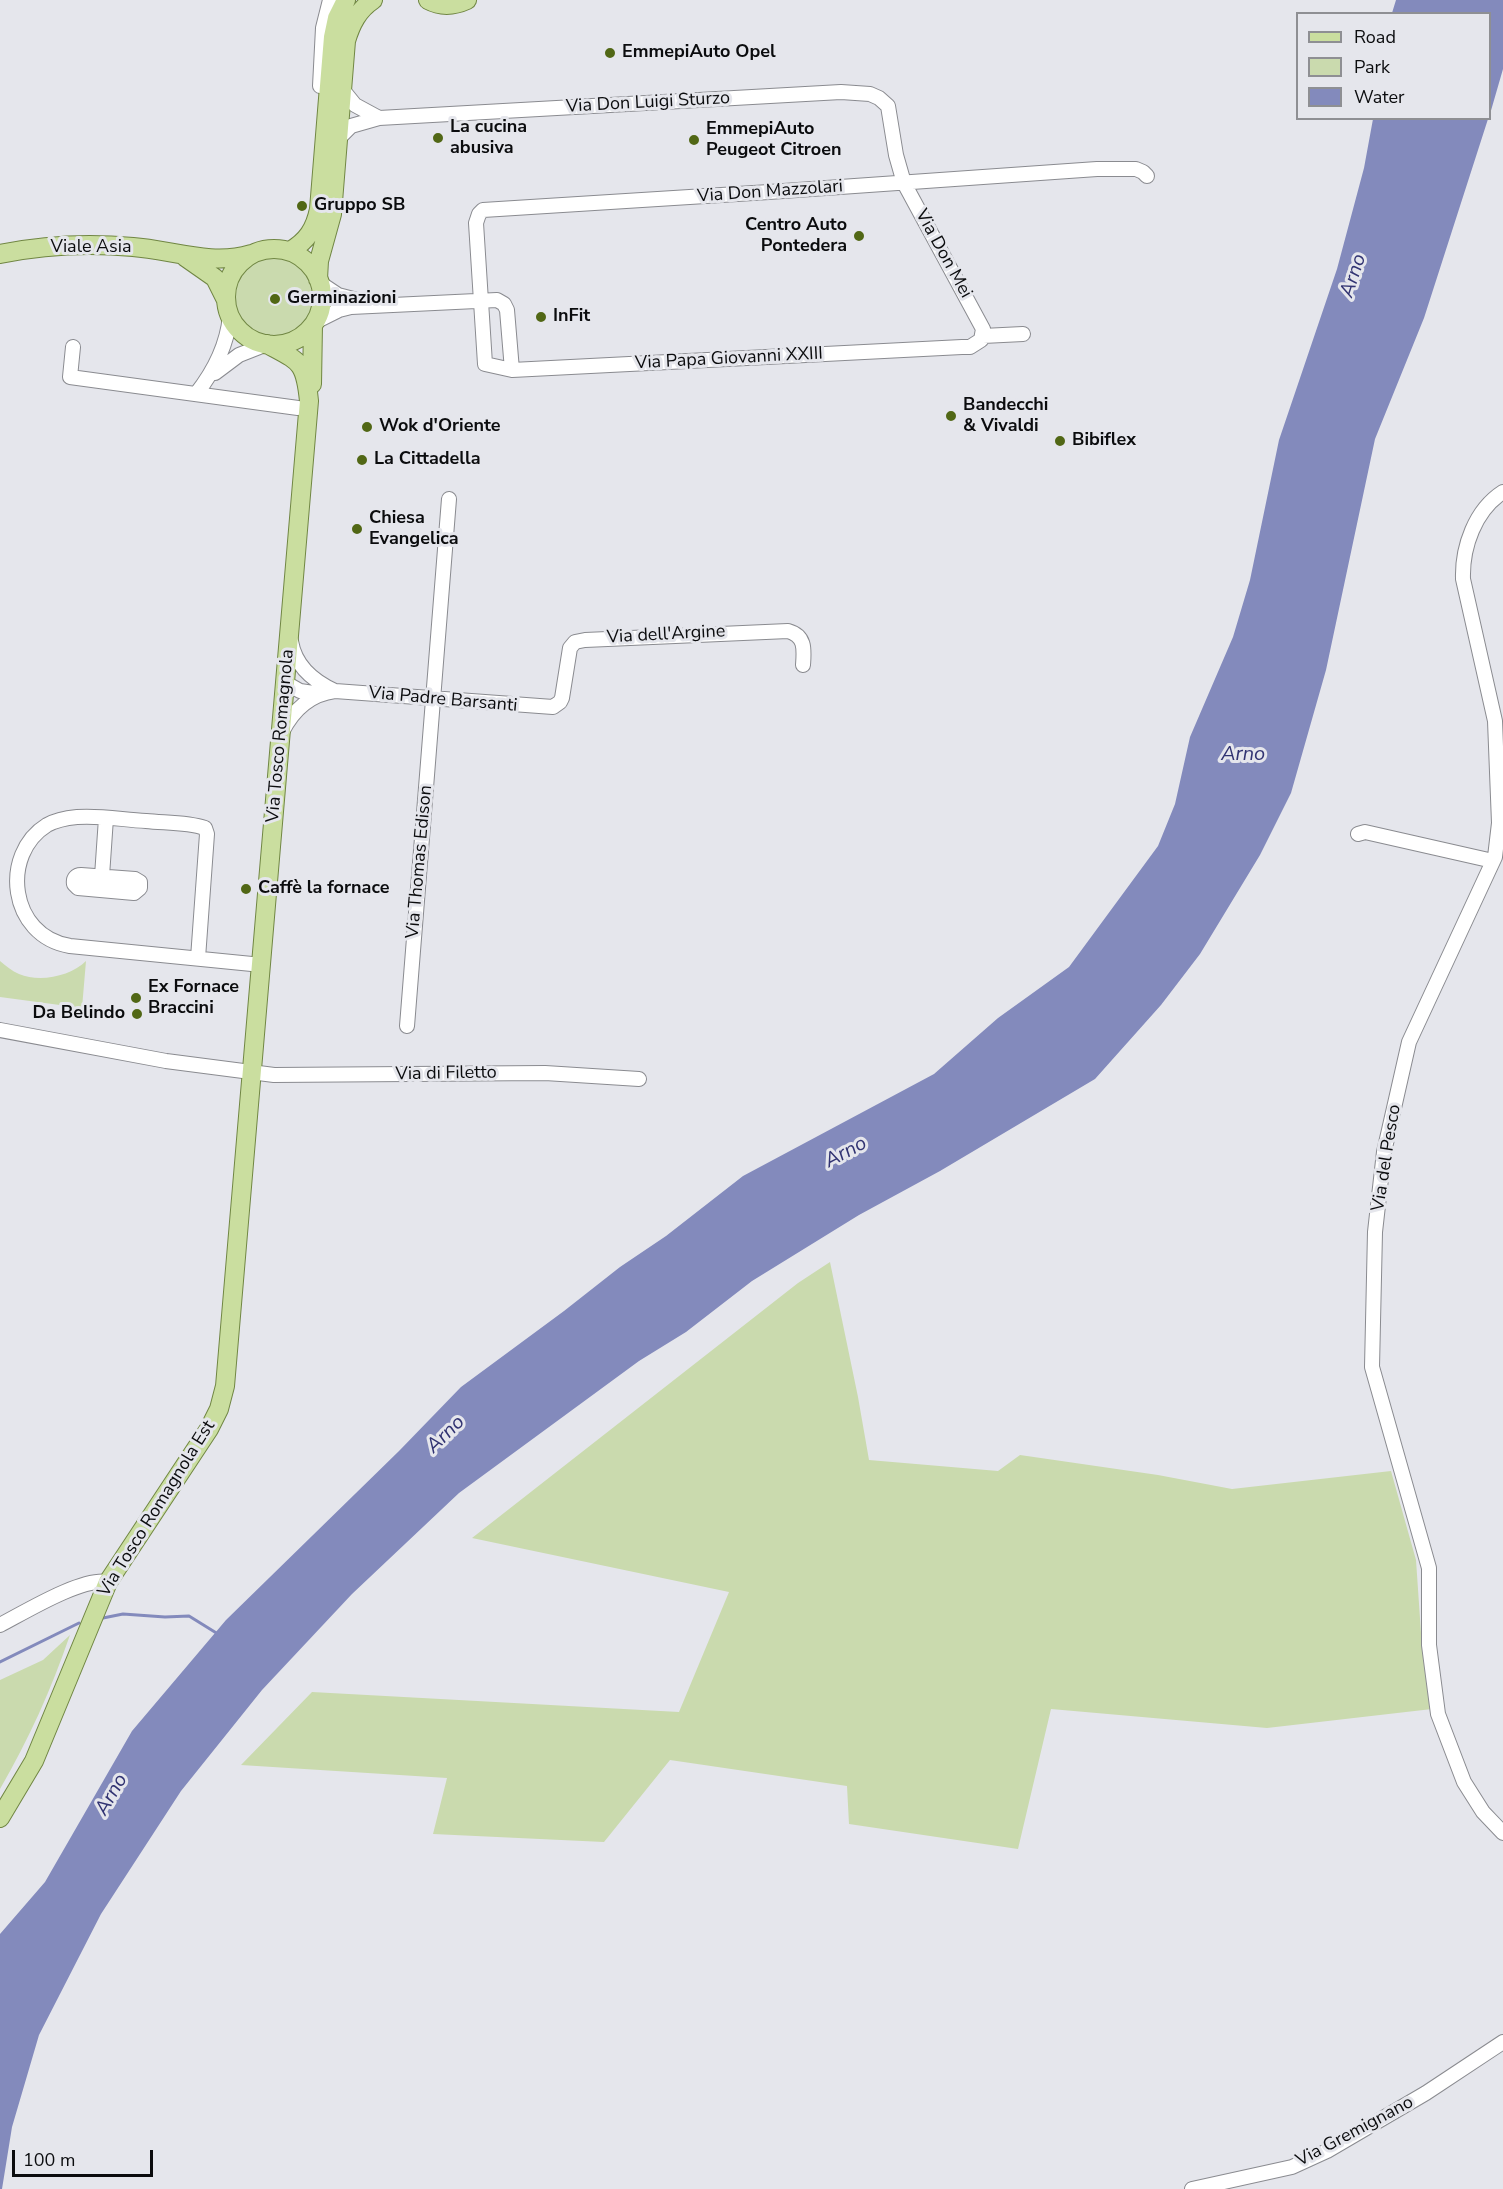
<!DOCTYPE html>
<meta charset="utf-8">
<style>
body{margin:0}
#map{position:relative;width:1503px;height:2189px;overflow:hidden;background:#e5e6ec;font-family:"Nunito Sans",sans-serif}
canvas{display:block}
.legend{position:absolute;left:1296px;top:12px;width:195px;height:108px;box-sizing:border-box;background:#e5e6ec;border:2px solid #8e8f93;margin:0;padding:8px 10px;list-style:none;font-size:18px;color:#0b0c0e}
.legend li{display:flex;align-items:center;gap:12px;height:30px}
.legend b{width:30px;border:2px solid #8e8f93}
.scale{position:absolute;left:12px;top:2150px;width:141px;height:27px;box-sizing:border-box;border:3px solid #0b0c0e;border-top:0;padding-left:8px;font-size:18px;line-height:21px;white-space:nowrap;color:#0b0c0e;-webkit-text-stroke:4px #e5e6ec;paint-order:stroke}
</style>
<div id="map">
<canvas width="1503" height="2189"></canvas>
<ul class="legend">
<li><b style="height:8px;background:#cade9f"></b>Road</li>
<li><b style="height:16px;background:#cadaae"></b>Park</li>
<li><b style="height:16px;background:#838abc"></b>Water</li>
</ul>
<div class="scale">100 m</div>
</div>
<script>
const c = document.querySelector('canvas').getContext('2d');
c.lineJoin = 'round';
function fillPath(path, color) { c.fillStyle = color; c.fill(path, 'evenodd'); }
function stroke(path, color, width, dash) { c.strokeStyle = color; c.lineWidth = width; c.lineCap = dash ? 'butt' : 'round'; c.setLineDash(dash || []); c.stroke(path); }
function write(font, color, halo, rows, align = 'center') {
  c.font = font + ' "Nunito Sans",sans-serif'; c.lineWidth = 6; c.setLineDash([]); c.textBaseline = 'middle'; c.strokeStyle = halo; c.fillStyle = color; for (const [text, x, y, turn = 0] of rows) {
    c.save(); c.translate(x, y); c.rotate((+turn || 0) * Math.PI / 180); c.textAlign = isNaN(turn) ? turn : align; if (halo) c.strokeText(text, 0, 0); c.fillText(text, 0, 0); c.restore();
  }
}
fillPath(new Path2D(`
 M234 297a40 40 0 1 1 80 0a40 40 0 1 1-80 0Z
 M0,961C6,966 12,971 19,974C40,983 71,976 86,961L82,1008L0,997Z
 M830,1262L858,1397L869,1460L998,1471L1020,1455L1158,1475L1232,1489L1391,1471L1416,1560L1421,1633L1432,1709L1267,1728L1051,1709L1018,1849L849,1824L847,1786L670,1760L604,1842L433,1834L447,1778L241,1765L312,1692L679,1712L729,1592L472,1538L798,1283Z
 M70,1635C51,1690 29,1739 0,1789V1680L43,1660Z`), '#cadaae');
fillPath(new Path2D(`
 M1396,0H1503V69L1490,114V14L1392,13Z
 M1373,119H1488L1424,318L1375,439L1326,670L1291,793L1260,855L1200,954L1161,1005L1095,1079L940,1171L859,1215L752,1281L686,1332L639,1361L459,1493L352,1594L262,1690L181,1791L101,1914L39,2035L12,2127L2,2189H0V1934L45,1882L132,1731L226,1620L399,1451L461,1387L564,1311L620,1267L666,1236L743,1176L934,1074L998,1018L1069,967L1158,846L1175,804L1190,737L1233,637L1250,580L1279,440L1337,269L1364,168Z`), '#838abc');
stroke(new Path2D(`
 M103,1618L123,1614L165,1617L189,1616L218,1634
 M0,1662L79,1623`), '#838abc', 3);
const minor = new Path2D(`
 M320,86L323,28L330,0
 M342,89L355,105L379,118
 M338,139L351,126L379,118L841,92L870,94L879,98L888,106L896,155L904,183L983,329L981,340L970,347H962L512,370L485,364L476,223L479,214L483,210L769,192L1097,169H1136L1143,172L1147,176
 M320,283L338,295L365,302
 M315,322L339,310L351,307L497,300L504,304L507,310L512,370
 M983,336L1023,334
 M73,347L70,377L298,408
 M215,373L239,355L267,344
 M196,394C215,370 227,346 230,316
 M1503,492C1475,510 1462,547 1463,579L1495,721L1499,823L1495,857L1409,1042L1384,1152L1375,1232L1372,1367L1429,1568V1645L1438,1714L1464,1782L1483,1812L1503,1833
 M291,641C295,666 313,681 335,691
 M286,683L300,691L320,694
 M282,732C293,710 311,694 335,691L553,707L560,702L562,698L570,648L575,642L585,640L788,631C806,636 804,650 803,665
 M1358,834L1365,832L1493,861
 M81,875L135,879L140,882V888L134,893L78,888L74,884C73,878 76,875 81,875Z
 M102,876L106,818
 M198,958L207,834L205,828C187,822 165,823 146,821C124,820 100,815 77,817C67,818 56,820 47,825C0,854 9,936 70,946L262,965
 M407,1026L449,499
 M0,1030L166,1061L274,1075L545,1073L639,1079
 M0,1625C25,1612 82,1577 108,1582
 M1192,2189L1292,2167L1327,2151L1426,2093L1503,2042`);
const major = new Path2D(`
 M428,0C441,7 454,6 467,0
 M226 297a48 48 0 1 1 96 0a48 48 0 1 1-96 0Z
 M290,251C307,241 315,229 319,209L333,37L337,18L346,0
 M0,254C44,245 89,243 133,247C172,250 212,266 251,254
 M185,257L215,278L226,300
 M318,279L319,261L332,214L346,41C351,24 358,10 373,0
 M312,384L313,325
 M0,1818L34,1761L108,1582L209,1429L219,1409L225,1386L309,401C305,361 300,362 267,344`);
stroke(minor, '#8a8b90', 16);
stroke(major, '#708643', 20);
stroke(minor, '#fff', 14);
stroke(major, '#cade9f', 18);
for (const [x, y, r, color] of [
 [610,53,6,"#516715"],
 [438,138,6,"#516715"],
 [694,140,6,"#516715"],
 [302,206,6,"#516715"],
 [859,236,6,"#516715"],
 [275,299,6,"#516715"],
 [541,317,6,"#516715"],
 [951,416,6,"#516715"],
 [367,427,6,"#516715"],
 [1060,441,6,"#516715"],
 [362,460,6,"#516715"],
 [357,529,6,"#516715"],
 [246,889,6,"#516715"],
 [136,998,6,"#516715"],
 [137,1014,6,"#516715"]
]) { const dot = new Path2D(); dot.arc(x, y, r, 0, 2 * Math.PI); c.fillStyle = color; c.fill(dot); stroke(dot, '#e5e6ec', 2); }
write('bold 18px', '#0b0c0e', '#e5e6ec', [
 ["EmmepiAuto Opel",622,53],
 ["La cucina",450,128],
 ["abusiva",450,149],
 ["EmmepiAuto",706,130],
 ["Peugeot Citroen",706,151],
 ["Gruppo SB",314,206],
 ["Centro Auto",847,226,"right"],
 ["Pontedera",847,247,"right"],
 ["Germinazioni",287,299],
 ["InFit",553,317],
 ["Bandecchi",963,406],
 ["& Vivaldi",963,427],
 ["Wok d'Oriente",379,427],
 ["Bibiflex",1072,441],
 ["La Cittadella",374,460],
 ["Chiesa",369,519],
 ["Evangelica",369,540],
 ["Caffè la fornace",258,889],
 ["Ex Fornace",148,988],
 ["Braccini",148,1009],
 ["Da Belindo",125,1014,"right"]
], 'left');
write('18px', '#0b0c0e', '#e5e6ec', [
 ["Via Don Luigi Sturzo",648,103,-3],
 ["Via Don Mazzolari",770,192,-4],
 ["Viale Asia",91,248],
 ["Via Don Mei",943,254,61],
 ["Via Papa Giovanni XXIII",729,359,-3],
 ["Via dell'Argine",666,635,-3],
 ["Via Padre Barsanti",443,700,5],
 ["Via Tosco Romagnola",281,736,-85],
 ["Via Thomas Edison",420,862,-85],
 ["Via di Filetto",446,1074,-1],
 ["Via del Pesco",1387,1158,-81],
 ["Via Tosco Romagnola Est",157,1509,-58],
 ["Via Gremignano",1355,2132,-28]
]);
write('italic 20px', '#313372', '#e5e6ec', [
 ["Arno",1354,276,-72],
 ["Arno",1243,755],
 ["Arno",846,1153,-28],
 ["Arno",446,1435,-44],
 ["Arno",112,1795,-60]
]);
</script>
